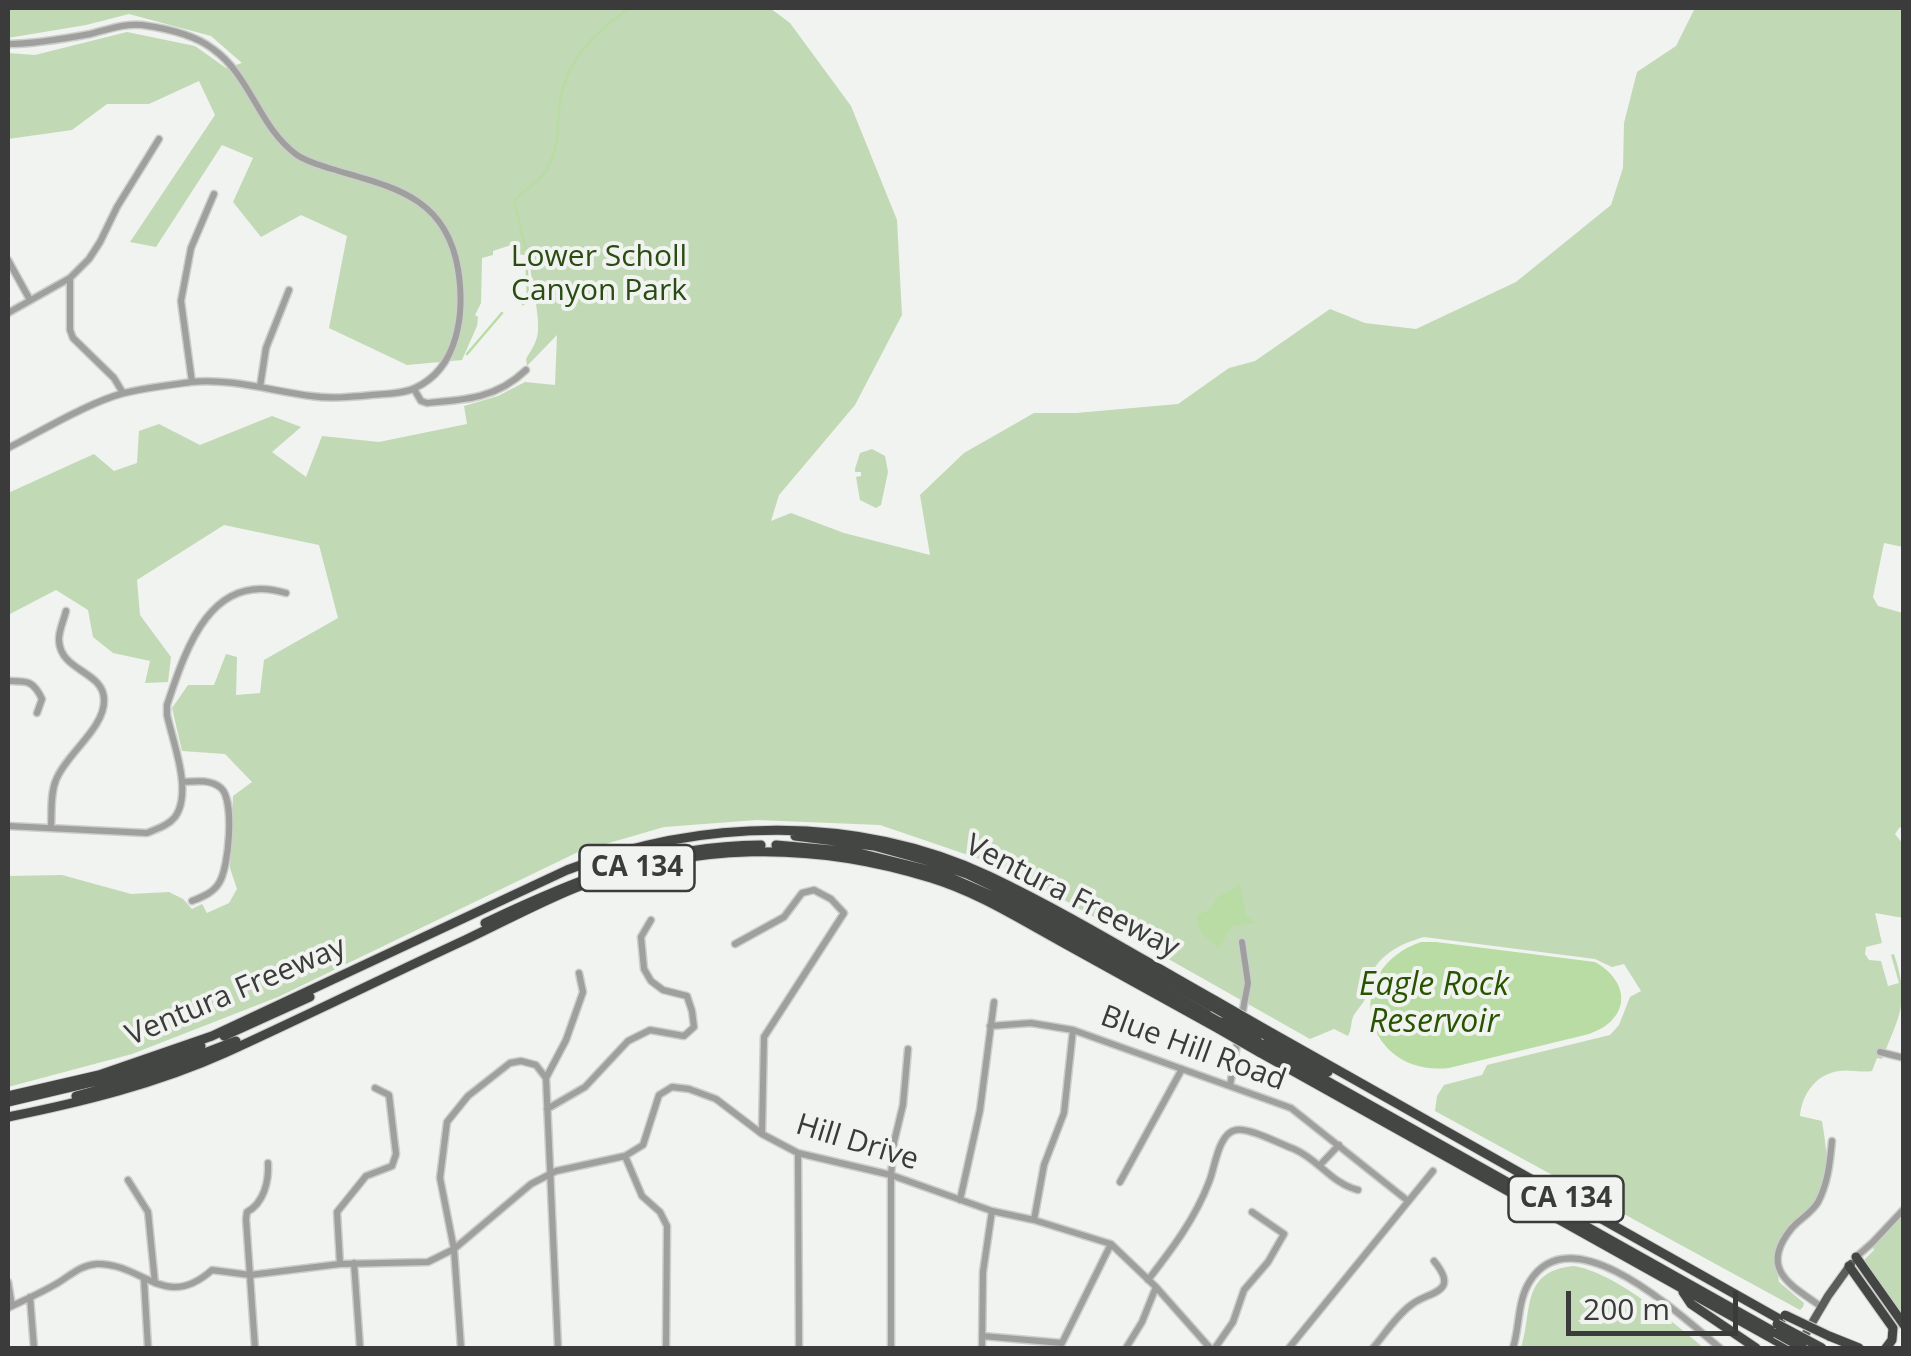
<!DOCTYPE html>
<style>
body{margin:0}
#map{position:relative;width:1911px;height:1356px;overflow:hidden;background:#f0f3ef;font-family:"Open Sans",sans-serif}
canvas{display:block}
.frame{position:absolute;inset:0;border:10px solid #3a3b3a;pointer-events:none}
.scale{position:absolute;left:1566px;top:1291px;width:172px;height:45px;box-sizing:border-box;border:5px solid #3a3b3a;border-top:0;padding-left:12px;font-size:30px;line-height:35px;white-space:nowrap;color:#3a3b3a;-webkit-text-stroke:8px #f0f3ef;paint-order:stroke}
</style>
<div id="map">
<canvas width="1911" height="1356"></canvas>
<div class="frame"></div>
<div class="scale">200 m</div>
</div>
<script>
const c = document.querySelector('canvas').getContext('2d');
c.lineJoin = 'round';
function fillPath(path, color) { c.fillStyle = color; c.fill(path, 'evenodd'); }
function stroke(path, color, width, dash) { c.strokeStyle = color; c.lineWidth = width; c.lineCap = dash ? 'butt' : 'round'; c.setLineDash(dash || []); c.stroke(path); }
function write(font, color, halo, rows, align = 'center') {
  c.font = font + ' "Open Sans",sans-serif'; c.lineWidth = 8; c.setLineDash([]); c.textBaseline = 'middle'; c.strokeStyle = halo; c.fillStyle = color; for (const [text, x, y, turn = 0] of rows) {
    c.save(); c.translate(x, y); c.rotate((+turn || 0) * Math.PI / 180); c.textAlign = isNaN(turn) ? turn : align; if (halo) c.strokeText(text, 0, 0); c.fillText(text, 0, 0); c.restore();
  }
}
fillPath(new Path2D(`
 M8,8H770L790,23L851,106L897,220L902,315L855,405L779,495L771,521L791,513L844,533L930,555L920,495L964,453L1034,413H1076L1178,404L1229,368L1255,361L1330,309L1365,323L1416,329L1516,282L1611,205L1623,168L1624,123L1637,72L1676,46L1695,8H1903V547L1884,543L1873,597L1878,606L1903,613L1904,826L1899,828L1895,834L1903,844L1904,918L1875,913L1882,943L1866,947L1865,954L1869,960L1881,961L1888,986L1899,983L1891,955L1894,954C1910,1002 1900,1014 1882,1059L1877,1058L1872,1071C1861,1073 1850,1069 1839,1071C1816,1074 1802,1094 1800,1116L1822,1121C1826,1147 1832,1175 1817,1200C1805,1220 1779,1231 1776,1258C1775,1265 1778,1275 1779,1282L1804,1303L1803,1307L1800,1310L1435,1111L1437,1096L1444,1085L1482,1075L1487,1065L1610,1035L1619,1025L1630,997L1641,991L1624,964L1612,967L1595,959L1424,937C1399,944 1376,956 1368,982C1366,988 1367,993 1365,999C1362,1006 1354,1012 1352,1020C1351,1025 1351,1031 1348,1036L1334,1029L1310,1039L1009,869L880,825L757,820L664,827L578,852L278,997L132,1054L8,1087V876L62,875L131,894L169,892L183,899L192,909L202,904L207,913L229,903L237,889L230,868L233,796L252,782L225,754L182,751L172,708L188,685H214L226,654L237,657L236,695L260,693L264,660L338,618L319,545L224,525L137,580L140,615L171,657L168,682L145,683L150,661L113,653L93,637L88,610L56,590L8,615V493L94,454L114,471L137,463L139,431L159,424L200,445L272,416L301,427L272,452L306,477L322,436L379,442L467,424L464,406L498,396L525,382L555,385L557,335L527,366L526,359C530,352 535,345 537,337C542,318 529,279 530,256L516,254L511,245L493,251V255L482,258L481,303L475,315L478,317L477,326L462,360L407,365L329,328L347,236L301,215L261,237L233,202L253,158L222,145L156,247L130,242L215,115L199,81L149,104H107L72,130L8,139V53L35,55L127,32L195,46L226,68L242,63L211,36L129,14L86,25L8,38Z
 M872,449L885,456L888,472L881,505L876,508L860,500L856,477L861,476V472H855V469L860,453Z
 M1903,1209L1904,1315L1901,1317L1863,1261L1874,1250L1872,1243Z
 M1573,1266C1613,1271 1673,1322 1704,1348H1521C1533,1311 1520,1272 1573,1266Z`), '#c1d9b5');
fillPath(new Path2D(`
 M1240,885L1246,916L1256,923L1232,926L1219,948C1206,940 1197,931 1197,916L1210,909L1219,896Z
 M1421,942H1436L1595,962C1632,983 1630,1020 1589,1034L1449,1068C1363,1077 1339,970 1421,942Z`), '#b8dca4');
stroke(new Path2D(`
 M523,304L528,299L526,249L514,202C526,185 539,187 550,163C559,146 557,127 559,108C565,60 592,35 629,8
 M467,354L502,313`), '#b8dca4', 2.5);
const minor = new Path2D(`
 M8,44C35,44 63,39 90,34C107,30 124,23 142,25C164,28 195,35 213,49C251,76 259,128 297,155C307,162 320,165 332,169C392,187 446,196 458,269C465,312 459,368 415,388C403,394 385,394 371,395C351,397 331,399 311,396C271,391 232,378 191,382C169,385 145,388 124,393C87,403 42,431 8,448
 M8,260L30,300
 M70,278V330L73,338L114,378L123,393
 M8,313L70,278L89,259L100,242L117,207L159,139
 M192,382L181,301L191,248L214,194
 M260,387L266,348L289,290
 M414,389L421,401L427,403C466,400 497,398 526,370
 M8,681C27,681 33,680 42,699L37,713
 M182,782C196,781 211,779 221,788C235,801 229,868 219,883C213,893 202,897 192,901
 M8,826L147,833C156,829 168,826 175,817C193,792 173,743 167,715V705C186,648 211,570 286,593
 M51,827C52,812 50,794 56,780C66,754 105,728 104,700C104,671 61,672 59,641C58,632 64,620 66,611
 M1242,942L1248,983L1242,1015
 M735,944L784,917L802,893L814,890L831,899L844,913L764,1037L762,1134
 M990,1026L1031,1023L1073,1030L1291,1108L1408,1201
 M1880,1052L1904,1058
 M1230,1086L1238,1038
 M547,1109L585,1087L628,1041L650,1030L684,1036L694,1027L692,1011L687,996L663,990L651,981L644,969L641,937L651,920
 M798,1153L799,1348
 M625,1156L642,1196L660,1212L667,1226L666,1348
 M1320,1165L1339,1145
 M128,1180L148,1212L155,1283
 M1120,1182L1182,1069
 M960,1200L980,1110L994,1002
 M1034,1220L1044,1165L1064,1113L1073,1030
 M1856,1257L1872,1243L1904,1209
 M354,1263L360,1348
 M340,1264L337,1212L366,1176L392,1166L396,1154L389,1095L375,1088
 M144,1280L148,1348
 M1148,1280C1172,1249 1195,1219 1209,1182C1215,1168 1218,1133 1236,1130C1249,1127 1280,1144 1294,1149C1318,1159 1332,1184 1358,1190
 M8,1282L12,1306
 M30,1297L34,1348
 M1822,1307C1792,1286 1758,1270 1791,1229C1799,1219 1811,1214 1818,1202C1828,1183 1830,1162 1832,1141
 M8,1308C24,1300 41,1293 56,1284C70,1276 80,1265 97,1264C143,1263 165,1312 212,1270L250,1275L340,1264L428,1262L454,1249L531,1184L556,1171L625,1156L643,1145L659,1095L672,1087L689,1089L716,1099L762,1134L798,1153L891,1175L992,1211L1034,1220L1111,1244L1156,1287L1210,1348
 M982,1336L1062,1343L1111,1244
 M255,1348L246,1219L247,1212C264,1203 269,1181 268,1163
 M461,1348L454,1249L440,1178L447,1122L468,1096L510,1063L521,1061L536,1065L546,1078
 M558,1348L546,1078L566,1040L583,992L579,973
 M891,1348V1175L894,1142L903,1105L908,1049
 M982,1348L983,1272L992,1211
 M1126,1348L1142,1322L1156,1287
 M1215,1348L1233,1322L1244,1290L1268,1262L1284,1234L1252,1212
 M1289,1348L1433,1171
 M1373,1348C1385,1334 1396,1316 1411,1305C1428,1291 1461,1294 1434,1261
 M1513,1348C1520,1326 1517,1301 1530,1281C1573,1213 1682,1317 1720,1348`);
const major = new Path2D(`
 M1802,1340L1828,1296L1851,1264`);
const highway = new Path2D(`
 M795,836L874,846L932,862L967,874L1015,897L1213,1007
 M776,845L855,852L940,873L1004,901L1221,1022
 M485,923C578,879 656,846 761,845
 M1263,1028L1781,1320
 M1261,1034L1328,1072
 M224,1036L310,997
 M1261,1044L1776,1333
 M1259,1052L1789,1348
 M8,1096L99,1075L212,1036L567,870C701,818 856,814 989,876C1067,913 1141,959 1216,1001
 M76,1096L134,1080L236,1041
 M8,1102L126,1074L201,1046
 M8,1117C82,1102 156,1084 225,1053C306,1016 385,977 465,940C501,923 538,903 575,888C691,842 812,841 931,878C977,892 1018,918 1060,941C1113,970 1166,1000 1219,1029
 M1856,1257L1904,1325
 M1849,1266L1893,1328L1892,1340L1886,1348
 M1683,1292L1691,1304L1756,1348
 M1829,1336L1859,1348`);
stroke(minor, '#cccecb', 9);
stroke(major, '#cccecb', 10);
stroke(highway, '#cccecb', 11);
stroke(minor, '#9fa09e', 6);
stroke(major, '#5b5d5a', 8);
stroke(highway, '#444643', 9);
const highwayBridge = new Path2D(`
 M1216,1001L1263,1028
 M1213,1007L1261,1034
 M1221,1022L1261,1044
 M1219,1029L1259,1052
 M1785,1315L1829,1336
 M1777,1324L1822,1348
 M1776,1333L1803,1348`);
stroke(highwayBridge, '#cccecb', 11, []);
stroke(highwayBridge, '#444643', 9);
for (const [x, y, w] of [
 [637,868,115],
 [1566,1199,115]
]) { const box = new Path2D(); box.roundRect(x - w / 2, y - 23, w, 46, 8); c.fillStyle = '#f0f3ef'; c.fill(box); stroke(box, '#3a3b3a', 2.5); }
write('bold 28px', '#3a3b3a', null, [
 ["CA 134",637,868],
 ["CA 134",1566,1199]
]);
write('30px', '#2a4c13', '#f0f3ef', [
 ["Lower Scholl",599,257],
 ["Canyon Park",599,291]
]);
write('30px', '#3a3b3a', '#f0f3ef', [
 ["Ventura Freeway",1072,897,27],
 ["Ventura Freeway",236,992,-23],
 ["Blue Hill Road",1193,1049,20],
 ["Hill Drive",857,1143,17]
]);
write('italic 32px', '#285301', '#f0f3ef', [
 ["Eagle Rock",1434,986],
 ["Reservoir",1434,1023]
]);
</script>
